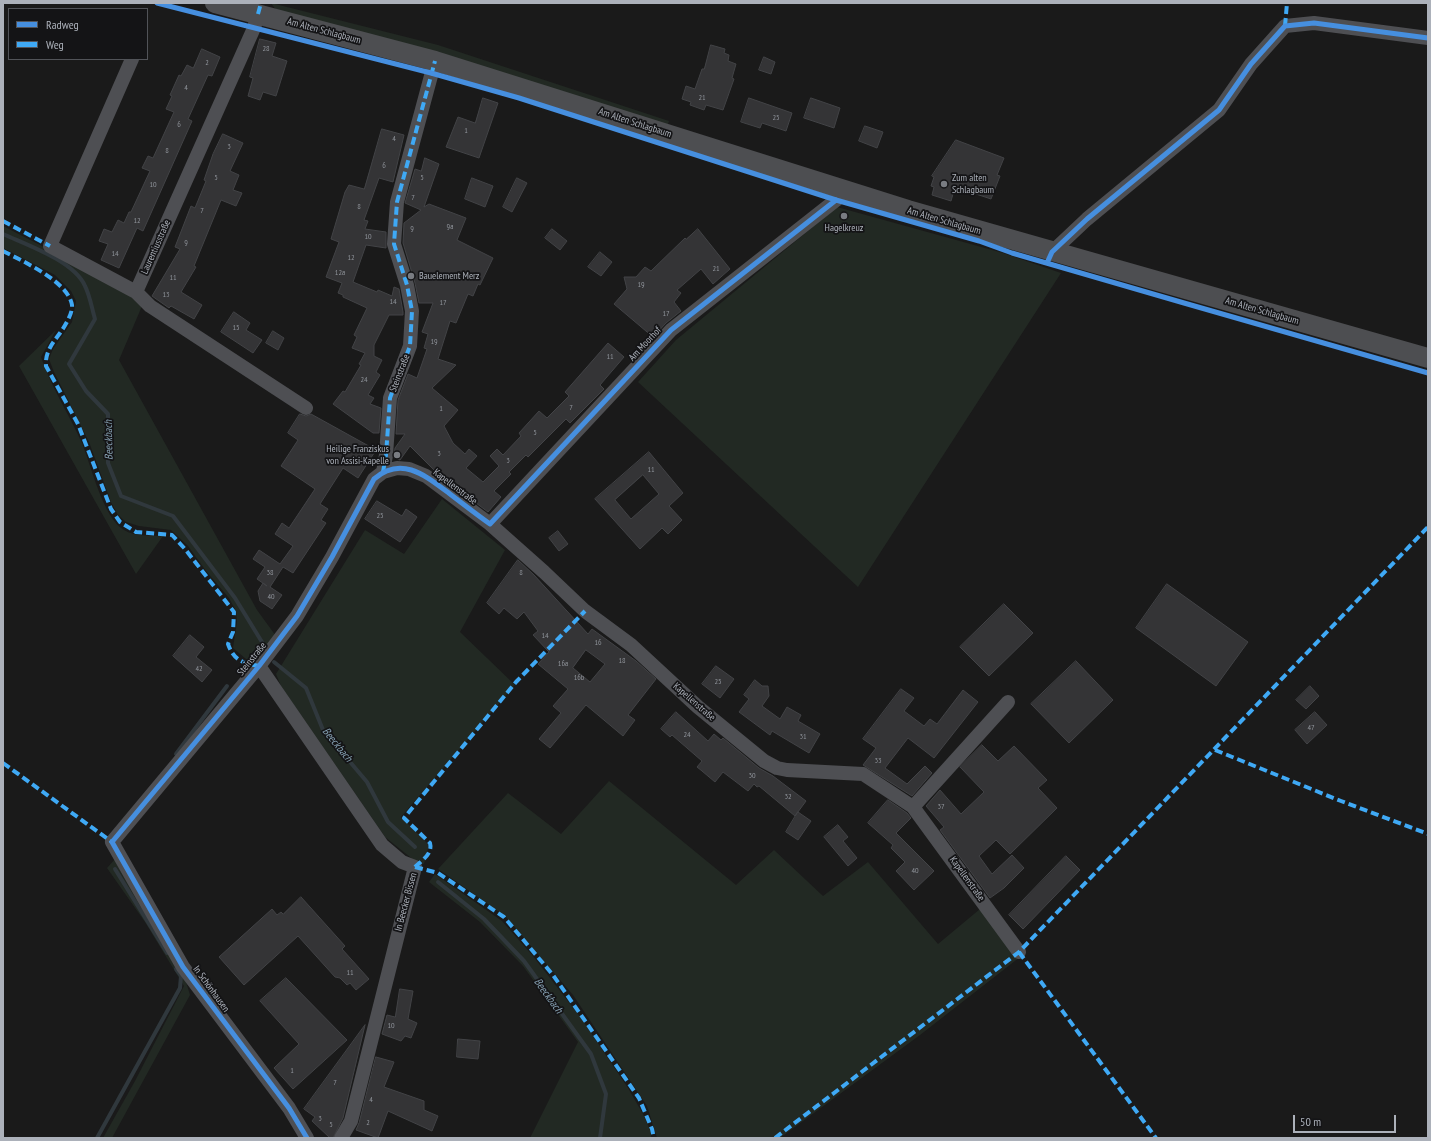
<!DOCTYPE html>
<meta charset="utf-8">
<style>
body{margin:0}
#map{position:relative;width:1431px;height:1141px;overflow:hidden;background:#1a1a1a;font-family:"PT Sans Narrow",sans-serif}
canvas{display:block}
.frame{position:absolute;inset:0;border:4px solid #acb1ba;pointer-events:none}
.legend{position:absolute;left:8px;top:8px;width:140px;height:52px;box-sizing:border-box;background:#141416;border:1px solid #515358;margin:0;padding:5px 7px;list-style:none;font-size:12px;color:#acb1ba}
.legend li{display:flex;align-items:center;gap:8px;height:20px}
.legend b{width:20px;border:1px solid #515358}
.scale{position:absolute;left:1293px;top:1115px;width:103px;height:18px;box-sizing:border-box;border:2px solid #acb1ba;border-top:0;padding-left:5px;font-size:12px;line-height:14px;white-space:nowrap;color:#acb1ba;-webkit-text-stroke:3px #141416;paint-order:stroke}
</style>
<div id="map">
<canvas width="1431" height="1141"></canvas>
<div class="frame"></div>
<ul class="legend">
<li><b style="height:5px;background:#468fdf"></b>Radweg</li>
<li><b style="height:5px;background:#3fa9f5"></b>Weg</li>
</ul>
<div class="scale">50 m</div>
</div>
<script>
const c = document.querySelector('canvas').getContext('2d');
c.lineJoin = 'round';
function fillPath(path, color) { c.fillStyle = color; c.fill(path, 'evenodd'); }
function stroke(path, color, width, dash) { c.strokeStyle = color; c.lineWidth = width; c.lineCap = dash ? 'butt' : 'round'; c.setLineDash(dash || []); c.stroke(path); }
function write(font, color, halo, rows, align = 'center') {
  c.font = font + ' "PT Sans Narrow",sans-serif'; c.lineWidth = 3.5; c.setLineDash([]); c.textBaseline = 'middle'; c.strokeStyle = halo; c.fillStyle = color; for (const [text, x, y, turn = 0] of rows) {
    c.save(); c.translate(x, y); c.rotate((+turn || 0) * Math.PI / 180); c.textAlign = isNaN(turn) ? turn : align; if (halo) c.strokeText(text, 0, 0); c.fillText(text, 0, 0); c.restore();
  }
}
fillPath(new Path2D(`
 M271,3L438,45L669,121L667,127L276,10Z
 M837,207L1003,253L1061,273L858,587L638,382L676,340Z
 M3,226L116,284L142,306L119,360L257,610L281,643L262,670L252,664L233,648L237,622L236,611L229,598L206,571L188,546L171,530L139,526L126,522L118,515L111,502L89,442L54,372L49,359L53,349L72,322L76,301L71,291L55,275L3,248Z
 M56,330L41,357C51,387 69,414 82,443C91,465 103,518 124,530C135,537 150,535 163,536L136,574L19,366Z
 M442,499L505,550L460,632L515,685L401,817L429,845L424,864L415,861L385,837L281,686L276,674L365,530L404,554Z
 M609,781L736,885L774,850L823,896L868,862L938,944L980,909L1020,957L920,1035L780,1138H657L647,1106L573,995L505,916L438,869L508,793L561,834Z
 M116,858L186,982L190,995L112,1138H103L135,1081L184,986L145,922L107,868Z
 M435,874L502,921L533,956L581,1018L628,1088L643,1114L651,1132V1138H530L578,1042L523,966L480,922L429,882Z`), '#222923');
stroke(new Path2D(`
 M3,234C27,245 74,261 85,286C90,296 92,309 95,319L69,364L86,391L108,414V463L121,496L173,516L235,598L265,647
 M257,655L263,644
 M274,662L306,688L323,730L367,782L388,822L415,847
 M176,754L227,686
 M115,869L167,953
 M438,882L484,919L524,961L591,1054L606,1094L600,1138
 M97,1138L180,988L181,976L176,969`), '#30383d', 4);
const building = new Path2D(`
 M260,39L276,43L272,56L287,61L276,96L263,92L260,100L248,96L253,78L250,77Z
 M711,45L725,49L724,53L729,55L728,61L736,64L732,78L734,79L723,110L706,105L704,110L690,105L691,102L682,99L686,86L695,89L702,69H704Z
 M202,49L220,57L212,76L208,75L188,119L192,121L143,231L137,228L119,268L101,260L108,244L99,241L104,229L112,232L118,220L124,223L129,212H131L150,171L142,168L148,156L153,158L174,112L166,109L172,96L170,95L179,75L181,76L187,65L193,68Z
 M764,57L775,62L771,74L759,70Z
 M483,98L498,103L479,158L446,147L458,117L475,123Z
 M749,98L792,113L786,131L762,123L760,128L741,122Z
 M811,98L840,108L834,128L804,118Z
 M865,126L883,132L877,148L859,141Z
 M382,129L404,135L393,182L379,178L364,220L368,221L365,229L386,232V248L366,245L353,282L377,292L378,290L392,296L394,287L399,289L403,312V315H389L374,345V356L382,360L376,372L380,375L368,395L374,398L370,404L381,408L379,433H373L333,404L343,391L345,392L361,365L359,364L365,353L352,348L357,337L354,335L367,308L343,297V295L338,293L342,283L326,277L339,242L331,239L345,192L349,185L364,189Z
 M223,134L243,143L230,171L239,175L233,190L242,193L236,206L221,200L194,266L196,267L181,292L202,305L194,319L171,306L169,308L152,296L180,249L175,247L191,206L195,208L206,181L204,180L213,154Z
 M956,140L1004,158L997,175L1000,176L991,199L955,187L951,201L932,195L934,187L931,186L934,177L932,176Z
 M425,158L439,164L424,207L429,204L466,218L457,240L493,258L480,285L478,284L473,296L468,294L456,323L450,321L438,359L456,365L432,388L458,410L444,426L453,443L465,454L469,449L477,456L466,468L483,482L499,466L490,456L497,449L503,455L521,436L519,433L539,411L547,418L569,396L565,392L608,343L624,357L600,385L604,389L570,423L566,419L528,457L526,455L509,472L511,474L494,491L501,497L488,512L439,475L410,446L400,460L394,457L395,448L405,434H396L398,400L408,374L417,378L427,349L424,348L428,334L422,332L433,303H419L415,283L403,243L404,223L421,210L405,203L415,169L421,171Z
 M472,178L493,186L485,207L465,199Z
 M517,178L527,183L512,212L503,207Z
 M552,229L567,241L560,250L545,238Z
 M698,229L730,269L713,284L701,269L677,290L681,293L674,302L681,311L666,323L653,337L614,304L627,289L624,277H636L645,267L651,271L685,238L686,239Z
 M600,252L612,262L601,276L588,267Z
 M234,312L250,323L246,330L262,340L253,353L221,332Z
 M273,331L284,338L278,350L266,343Z
 M300,414L306,416L311,414L376,450L358,478L343,468L320,504L328,509L321,520L326,523L293,573L283,567L270,587L282,595L272,609L260,601L258,591L263,583L267,586L257,579L265,567L253,559L259,550L280,564L293,546L275,534L282,523L289,528L315,489L281,466L298,440L288,433Z
 M649,452L683,493L669,506L682,520L668,534L662,528L640,549L595,499ZM643,475L659,494L631,519L615,500Z
 M377,501L402,516L406,509L417,517L400,542L365,519Z
 M558,531L568,544L559,551L549,538Z
 M518,560L534,575L588,634L592,629L636,661L656,679L628,715L635,720L623,736L586,705L550,748L539,739L561,713L553,706L568,689L538,664L549,652L533,635L538,631L524,612L517,619L504,608L499,614L487,603ZM586,650L605,664L590,682L573,668Z
 M1167,584L1248,642L1216,686L1136,628Z
 M1004,604L1033,633L989,676L960,647Z
 M190,635L204,647L196,657L212,670L202,682L173,656Z
 M1076,661L1113,700L1069,743L1031,704Z
 M716,666L734,679L720,698L702,684Z
 M755,680L762,686H768L769,696L762,706L780,719L787,707L801,715L798,721L820,734L809,753L772,731L770,735L739,712L749,699L744,695Z
 M1310,686L1319,696L1306,709L1296,700Z
 M901,689L914,698L904,711L924,726L930,719L937,724L963,690L978,702L934,758L908,738L885,768L907,784L925,766L932,773L912,796L863,765L876,748L863,739Z
 M676,712L708,741L714,734L721,740L723,738L759,768L773,776L806,801L795,816L759,786L757,787L754,784L748,791L723,772L715,782L702,771L697,767L702,761L672,735L670,737L661,729Z
 M1315,712L1327,725L1307,744L1295,730Z
 M982,745L998,761L1014,746L1047,780L1038,788L1057,808L1010,854L996,840L979,856L992,874L1012,855L1024,868L1004,888L990,898L940,830L944,827L926,806L940,790L961,814L984,792L960,767Z
 M888,800L907,813L911,818L896,833L934,871L914,890L896,871L905,862L891,848L893,845L868,823Z
 M798,812L811,821L798,840L786,832Z
 M838,825L848,837L843,841L857,858L848,866L824,837Z
 M1066,856L1080,870L1023,929L1009,915Z
 M301,897L345,946L342,949L369,979L356,990L350,983L347,985L340,978L335,977L298,936L244,985L219,957L272,909L277,915L281,912L283,914Z
 M286,978L347,1040L293,1089L274,1068L299,1044L260,1001Z
 M400,989L413,991L408,1019L417,1023L411,1038L405,1036L401,1041L382,1034L387,1015L395,1017Z
 M365,1025L343,1118L333,1138H330L312,1121L315,1117L304,1109Z
 M458,1039L480,1041L478,1059L457,1057Z
 M376,1057L394,1062L384,1087L424,1101V1110L438,1116L432,1131L388,1111L378,1138L356,1130L359,1123Z`);
fillPath(building, '#343436');
stroke(building, '#424346', 1);
stroke(new Path2D(`
 M132,59L50,246L136,292L150,306L306,408
 M1052,252L1087,219L1219,110L1251,64L1285,26L1314,23L1428,38
 M136,292L254,28L258,14
 M383,472L397,468L409,469L426,476L490,524L544,572L585,611L631,645L698,707L764,761L777,768L787,770L863,774L913,807L1019,952
 M490,524L671,330L836,200L844,191
 M259,666L382,845L402,862L415,867L351,1121L341,1138
 M913,807L1008,702
 M307,1138L289,1108L183,967L112,842L259,666L297,616L332,557L374,479L383,472L386,455L390,398L410,346L412,311L407,285L394,244L397,202L435,61`), '#4e4f53', 14);
stroke(new Path2D(`
 M215,3L435,61L908,210L1428,358`), '#4d4e51', 20);
stroke(new Path2D(`
 M258,14L261,3
 M1285,26L1287,3
 M3,221L50,246
 M3,251C22,261 68,281 72,305C73,313 65,326 60,333C52,344 45,352 46,366L78,424L111,509L120,522L136,532L172,535L185,549L234,612L233,632L228,644C234,661 243,663 259,666
 M383,472L386,455L390,398L410,346L412,311L407,285L394,244L397,202L435,61
 M1215,750L1341,801L1428,834
 M3,763L112,842
 M415,867L438,873L504,917L553,975L639,1098L652,1129L654,1138
 M415,867C422,860 433,854 430,843L404,818L516,682L585,611
 M1019,952L1156,1138
 M775,1138L1019,952L1428,527`), '#3fa9f5', 4, [8, 4]);
stroke(new Path2D(`
 M157,3L431,73L519,98L836,200L979,241L1012,253L1184,303L1428,373
 M1047,263L1052,252L1087,219L1219,110L1251,64L1285,26L1314,23L1428,38
 M307,1138L289,1108L183,967L112,842L259,666L297,616L332,557L374,479C402,455 426,476 450,494C463,504 476,514 490,524L671,330L836,200`), '#468fdf', 5);
for (const [x, y, r, color] of [
 [944,184,4,"#797c82"],
 [844,216,4,"#797c82"],
 [411,276,4,"#797c82"],
 [397,455,4,"#797c82"]
]) { const dot = new Path2D(); dot.arc(x, y, r, 0, 2 * Math.PI); c.fillStyle = color; c.fill(dot); stroke(dot, '#141416', 1.5); }
write('8px', '#8e9299', null, [
 ["28",266,49],
 ["2",207,63],
 ["4",186,88],
 ["21",702,98],
 ["25",776,118],
 ["6",179,125],
 ["1",466,131],
 ["4",394,139],
 ["3",229,147],
 ["8",167,151],
 ["6",384,166],
 ["5",216,178],
 ["5",422,178],
 ["10",153,185],
 ["7",413,198],
 ["8",359,207],
 ["7",202,211],
 ["12",137,221],
 ["9a",450,227],
 ["9",412,229],
 ["10",368,237],
 ["9",186,243],
 ["14",115,254],
 ["12",351,258],
 ["21",716,269],
 ["12a",340,273],
 ["11",173,278],
 ["19",641,285],
 ["13",166,295],
 ["14",393,302],
 ["17",443,303],
 ["17",666,314],
 ["15",236,328],
 ["19",434,342],
 ["11",610,357],
 ["24",364,380],
 ["7",571,408],
 ["1",441,409],
 ["5",535,433],
 ["3",439,454],
 ["3",508,461],
 ["11",651,470],
 ["25",380,516],
 ["38",270,573],
 ["8",521,573],
 ["40",271,597],
 ["14",545,636],
 ["16",598,643],
 ["18",622,661],
 ["16a",563,664],
 ["42",199,669],
 ["16b",579,678],
 ["25",718,682],
 ["47",1311,728],
 ["24",687,735],
 ["31",803,737],
 ["33",878,761],
 ["30",752,776],
 ["32",788,797],
 ["37",941,807],
 ["40",915,871],
 ["11",350,973],
 ["10",391,1026],
 ["1",292,1071],
 ["7",335,1083],
 ["4",371,1100],
 ["3",320,1119],
 ["2",368,1123],
 ["5",331,1125]
]);
write('10px', '#acb1ba', '#141416', [
 ["Am Alten Schlagbaum",324,31,15],
 ["Am Alten Schlagbaum",635,123,18],
 ["Am Alten Schlagbaum",944,221,16],
 ["Laurentiusstraße",156,247,-66],
 ["Am Alten Schlagbaum",1262,311,16],
 ["Am Moorhof",645,344,-47],
 ["Steinstraße",400,373,-69],
 ["Kapellenstraße",455,487,37],
 ["Steinstraße",252,659,-51],
 ["Kapellenstraße",694,702,41],
 ["Kapellenstraße",967,879,54],
 ["In Beecker Bissen",406,902,-75],
 ["In Schönhausen",211,989,54]
]);
write('10px', '#acb1ba', '#141416', [
 ["Zum alten",952,178],
 ["Schlagbaum",952,190],
 ["Hagelkreuz",844,228,"center"],
 ["Bauelement Merz",419,276],
 ["Heilige Franziskus",389,449,"right"],
 ["von Assisi-Kapelle",389,461,"right"]
], 'left');
write('italic 11px', '#86a0b2', '#141416', [
 ["Beeckbach",109,440,-91],
 ["Beeckbach",337,745,51],
 ["Beeckbach",548,996,54]
]);
</script>
